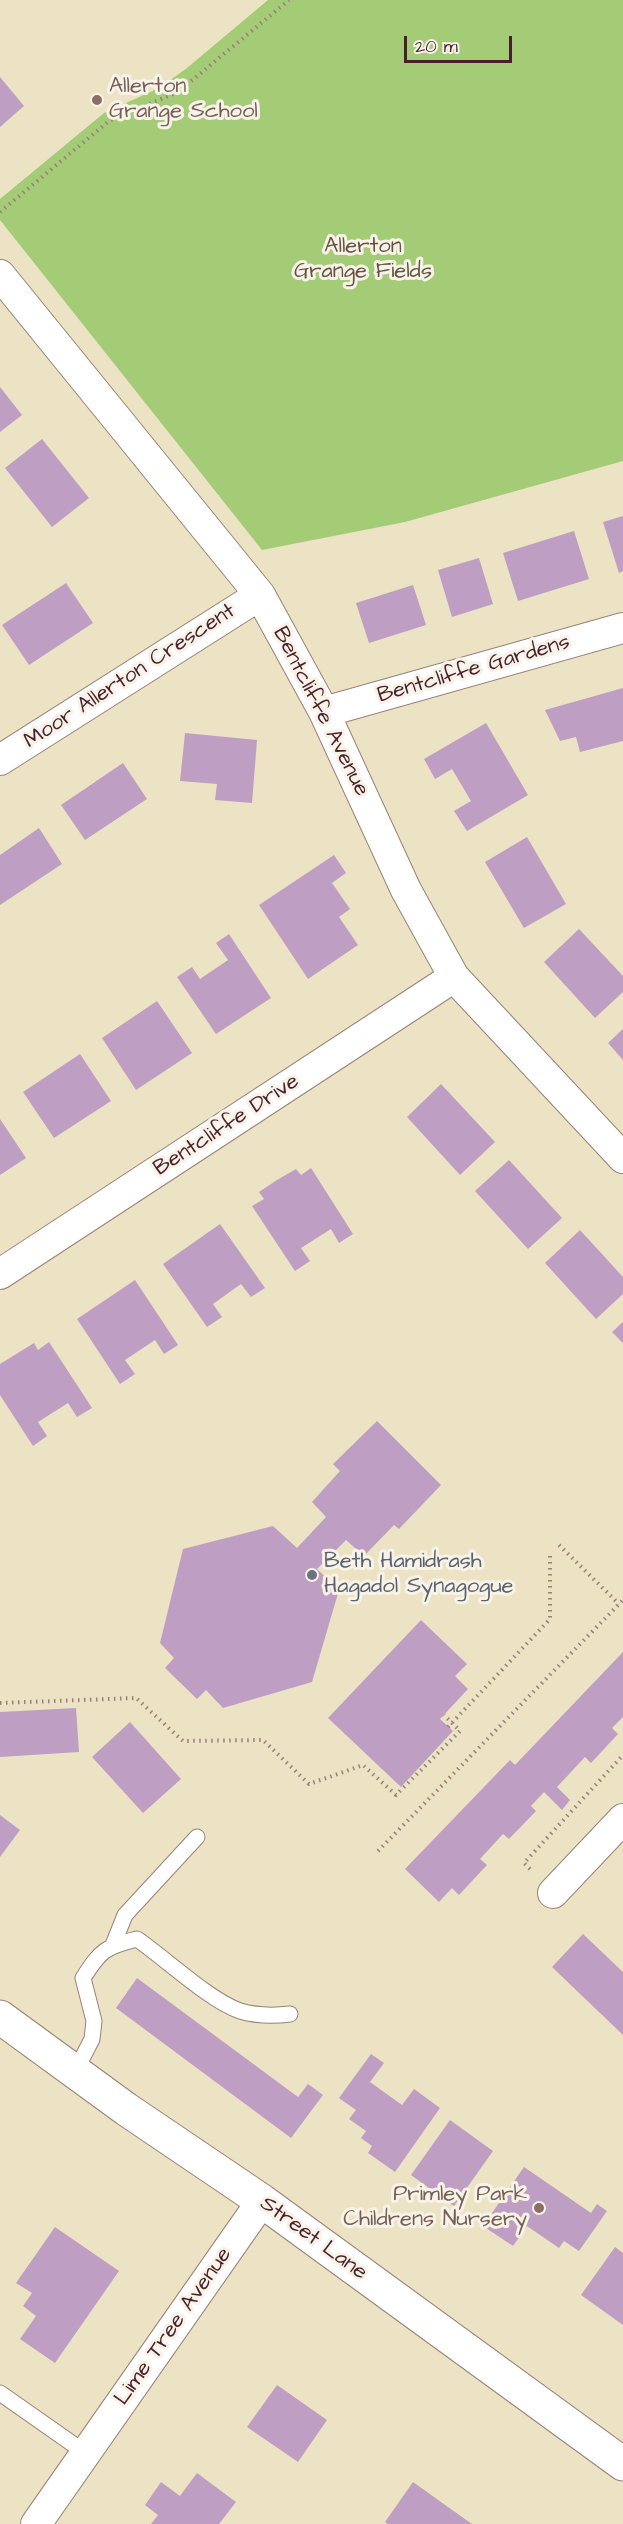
<!DOCTYPE html>
<style>
body{margin:0}
#map{position:relative;width:623px;height:2524px;overflow:hidden;background:#ebe3c4;font-family:"Architects Daughter",sans-serif}
canvas{display:block}
.scale{position:absolute;left:404px;top:36px;width:108px;height:27px;box-sizing:border-box;border:3px solid #4a1f2b;border-top:0;padding-left:8px;font-size:18px;line-height:21px;white-space:nowrap;color:#4a1f2b;-webkit-text-stroke:4px #f7f3e8;paint-order:stroke}
</style>
<div id="map">
<canvas width="623" height="2524"></canvas>
<div class="scale">20 m</div>
</div>
<script>
const c = document.querySelector('canvas').getContext('2d');
c.lineJoin = 'round';
function fillPath(path, color) { c.fillStyle = color; c.fill(path, 'evenodd'); }
function stroke(path, color, width, dash) { c.strokeStyle = color; c.lineWidth = width; c.lineCap = dash ? 'butt' : 'round'; c.setLineDash(dash || []); c.stroke(path); }
function write(font, color, halo, rows, align = 'center') {
  c.font = font + ' "Architects Daughter",sans-serif'; c.lineWidth = 6; c.setLineDash([]); c.textBaseline = 'middle'; c.strokeStyle = halo; c.fillStyle = color; for (const [text, x, y, turn = 0] of rows) {
    c.save(); c.translate(x, y); c.rotate((+turn || 0) * Math.PI / 180); c.textAlign = isNaN(turn) ? turn : align; if (halo) c.strokeText(text, 0, 0); c.fillText(text, 0, 0); c.restore();
  }
}
fillPath(new Path2D(`
 M268,0H623V461L405,522L262,550L0,220V199L104,113L159,88L187,68Z`), '#a4cb76');
fillPath(new Path2D(`
 M0,77L24,106L0,127Z
 M0,387L22,415L0,432Z
 M42,439L89,498L52,527L5,468Z
 M623,516V571L619,573L603,522Z
 M574,531L589,579L518,601L503,553Z
 M479,558L493,604L452,617L438,570Z
 M66,583L93,623L29,665L2,625Z
 M413,585L426,625L369,643L356,603Z
 M623,688V741L580,752L576,737L560,741L545,710Z
 M486,723L528,795L467,831L454,811L471,801L452,769L435,779L424,759Z
 M185,733L257,740L252,803L215,800L217,784L180,781Z
 M123,763L147,799L85,840L61,805Z
 M39,828L62,864L0,905V855Z
 M527,837L566,904L524,928L485,862Z
 M334,855L346,873L332,883L350,909L339,917L358,945L308,979L259,905Z
 M579,929L623,976V992L595,1018L544,962Z
 M229,934L271,998L216,1034L177,977L192,967L200,979L228,960L216,943Z
 M157,1001L192,1053L136,1090L102,1038Z
 M623,1029V1060L608,1043Z
 M80,1054L111,1101L54,1138L23,1092Z
 M441,1084L495,1142L460,1175L407,1117Z
 M0,1119L26,1158L0,1175Z
 M509,1160L562,1218L528,1249L475,1191Z
 M311,1168L353,1234L339,1243L331,1229L301,1248L310,1261L295,1271L252,1206L264,1199L259,1192L277,1180L296,1169L301,1175Z
 M220,1224L265,1288L251,1297L241,1284L213,1304L222,1317L207,1327L163,1264Z
 M580,1230L623,1277V1294L596,1319L545,1263Z
 M135,1280L178,1345L164,1354L155,1340L125,1360L135,1374L120,1384L77,1319Z
 M623,1322V1343L612,1332Z
 M49,1342L92,1408L77,1417L68,1403L38,1422L47,1436L33,1446L0,1395V1364L34,1343L38,1350Z
 M377,1421L441,1485L399,1529L394,1525L364,1556L346,1540L317,1569L339,1590L312,1682L223,1708L206,1690L197,1699L165,1668L174,1658L160,1643L183,1549L273,1526L297,1548L326,1517L312,1502L340,1471L333,1464Z
 M421,1620L467,1664L455,1676L468,1689L440,1719L453,1731L401,1787L328,1718Z
 M623,1652V1717L612,1728L618,1734L591,1763L585,1757L557,1787L570,1800L562,1810L544,1792L531,1806L536,1811L509,1839L503,1834L480,1859L487,1865L459,1895L452,1888L439,1902L405,1869L510,1760L515,1765Z
 M76,1708L79,1752L0,1757V1712Z
 M130,1722L181,1779L143,1813L92,1757Z
 M0,1815L20,1830L0,1857Z
 M583,1934L623,1972V2035L552,1967Z
 M137,1978L298,2097L308,2084L323,2095L291,2138L116,2008Z
 M371,2054L384,2063L370,2082L402,2105L414,2089L440,2108L395,2172L368,2153L372,2146L361,2138L366,2131L349,2119L356,2110L339,2098Z
 M450,2120L493,2151L454,2206L411,2175Z
 M524,2167L591,2213L597,2204L607,2211L579,2251L564,2241L559,2248L527,2226L513,2246L483,2226Z
 M55,2227L119,2271L55,2363L20,2339L36,2316L23,2306L32,2293L16,2283Z
 M615,2247L623,2253V2325L581,2295Z
 M277,2385L327,2420L298,2462L247,2427Z
 M197,2473L236,2502L219,2524H151L158,2515L145,2505L161,2482L180,2496Z
 M413,2482L448,2507L472,2524H388L385,2522Z`), '#be9fc3');
const service = new Path2D(`
 M113,1945L125,1915L197,1837
 M75,2072L92,2039L94,2021L83,1978C101,1950 105,1947 137,1939C166,1959 209,2000 240,2011C257,2016 273,2016 290,2014
 M0,2393L87,2454`);
const minor = new Path2D(`
 M0,275L260,595L324,712L406,890L454,977L623,1158
 M324,712L623,628
 M0,760L260,595
 M0,1274L454,977
 M553,1893L623,1819
 M36,2524L262,2201`);
const tertiary = new Path2D(`
 M0,2017L126,2109L262,2201L623,2464`);
stroke(service, '#9a8178', 17);
stroke(minor, '#9a8178', 32);
stroke(tertiary, '#9a8178', 35);
stroke(new Path2D(`
 M0,212L109,121L178,92L289,0
 M559,1545L619,1604
 M0,1703L136,1698L183,1741L263,1740L309,1784L363,1765L396,1795L460,1731L444,1715
 M448,1727L550,1619V1555
 M378,1851L623,1600
 M530,1869L524,1863L623,1755`), '#9a8178', 4, [1.5, 4.5]);
stroke(service, '#fff', 15);
stroke(minor, '#fff', 30);
stroke(tertiary, '#fff', 33);
for (const [x, y, r, color] of [
 [97,100,6,"#8d6e63"],
 [312,1575,6,"#6b7280"],
 [539,2208,6,"#8d6e63"]
]) { const dot = new Path2D(); dot.arc(x, y, r, 0, 2 * Math.PI); c.fillStyle = color; c.fill(dot); stroke(dot, '#f7f3e8', 2); }
write('22px', '#785e54', '#f7f3e8', [
 ["Allerton",109,87],
 ["Grange School",109,112],
 ["Primley Park",527,2195,"right"],
 ["Childrens Nursery",527,2220,"right"]
], 'left');
write('22px', '#655342', '#f7f3e8', [
 ["Allerton",363,247],
 ["Grange Fields",363,272]
]);
write('22px', '#4a1f2b', '#f7f3e8', [
 ["Bentcliffe Gardens",474,670,-16],
 ["Moor Allerton Crescent",130,677,-33],
 ["Bentcliffe Avenue",320,712,63],
 ["Bentcliffe Drive",227,1126,-33],
 ["Street Lane",313,2239,36],
 ["Lime Tree Avenue",174,2327,-55]
]);
write('22px', '#5b616d', '#f7f3e8', [
 ["Beth Hamidrash",324,1562],
 ["Hagadol Synagogue",324,1587]
], 'left');
</script>
